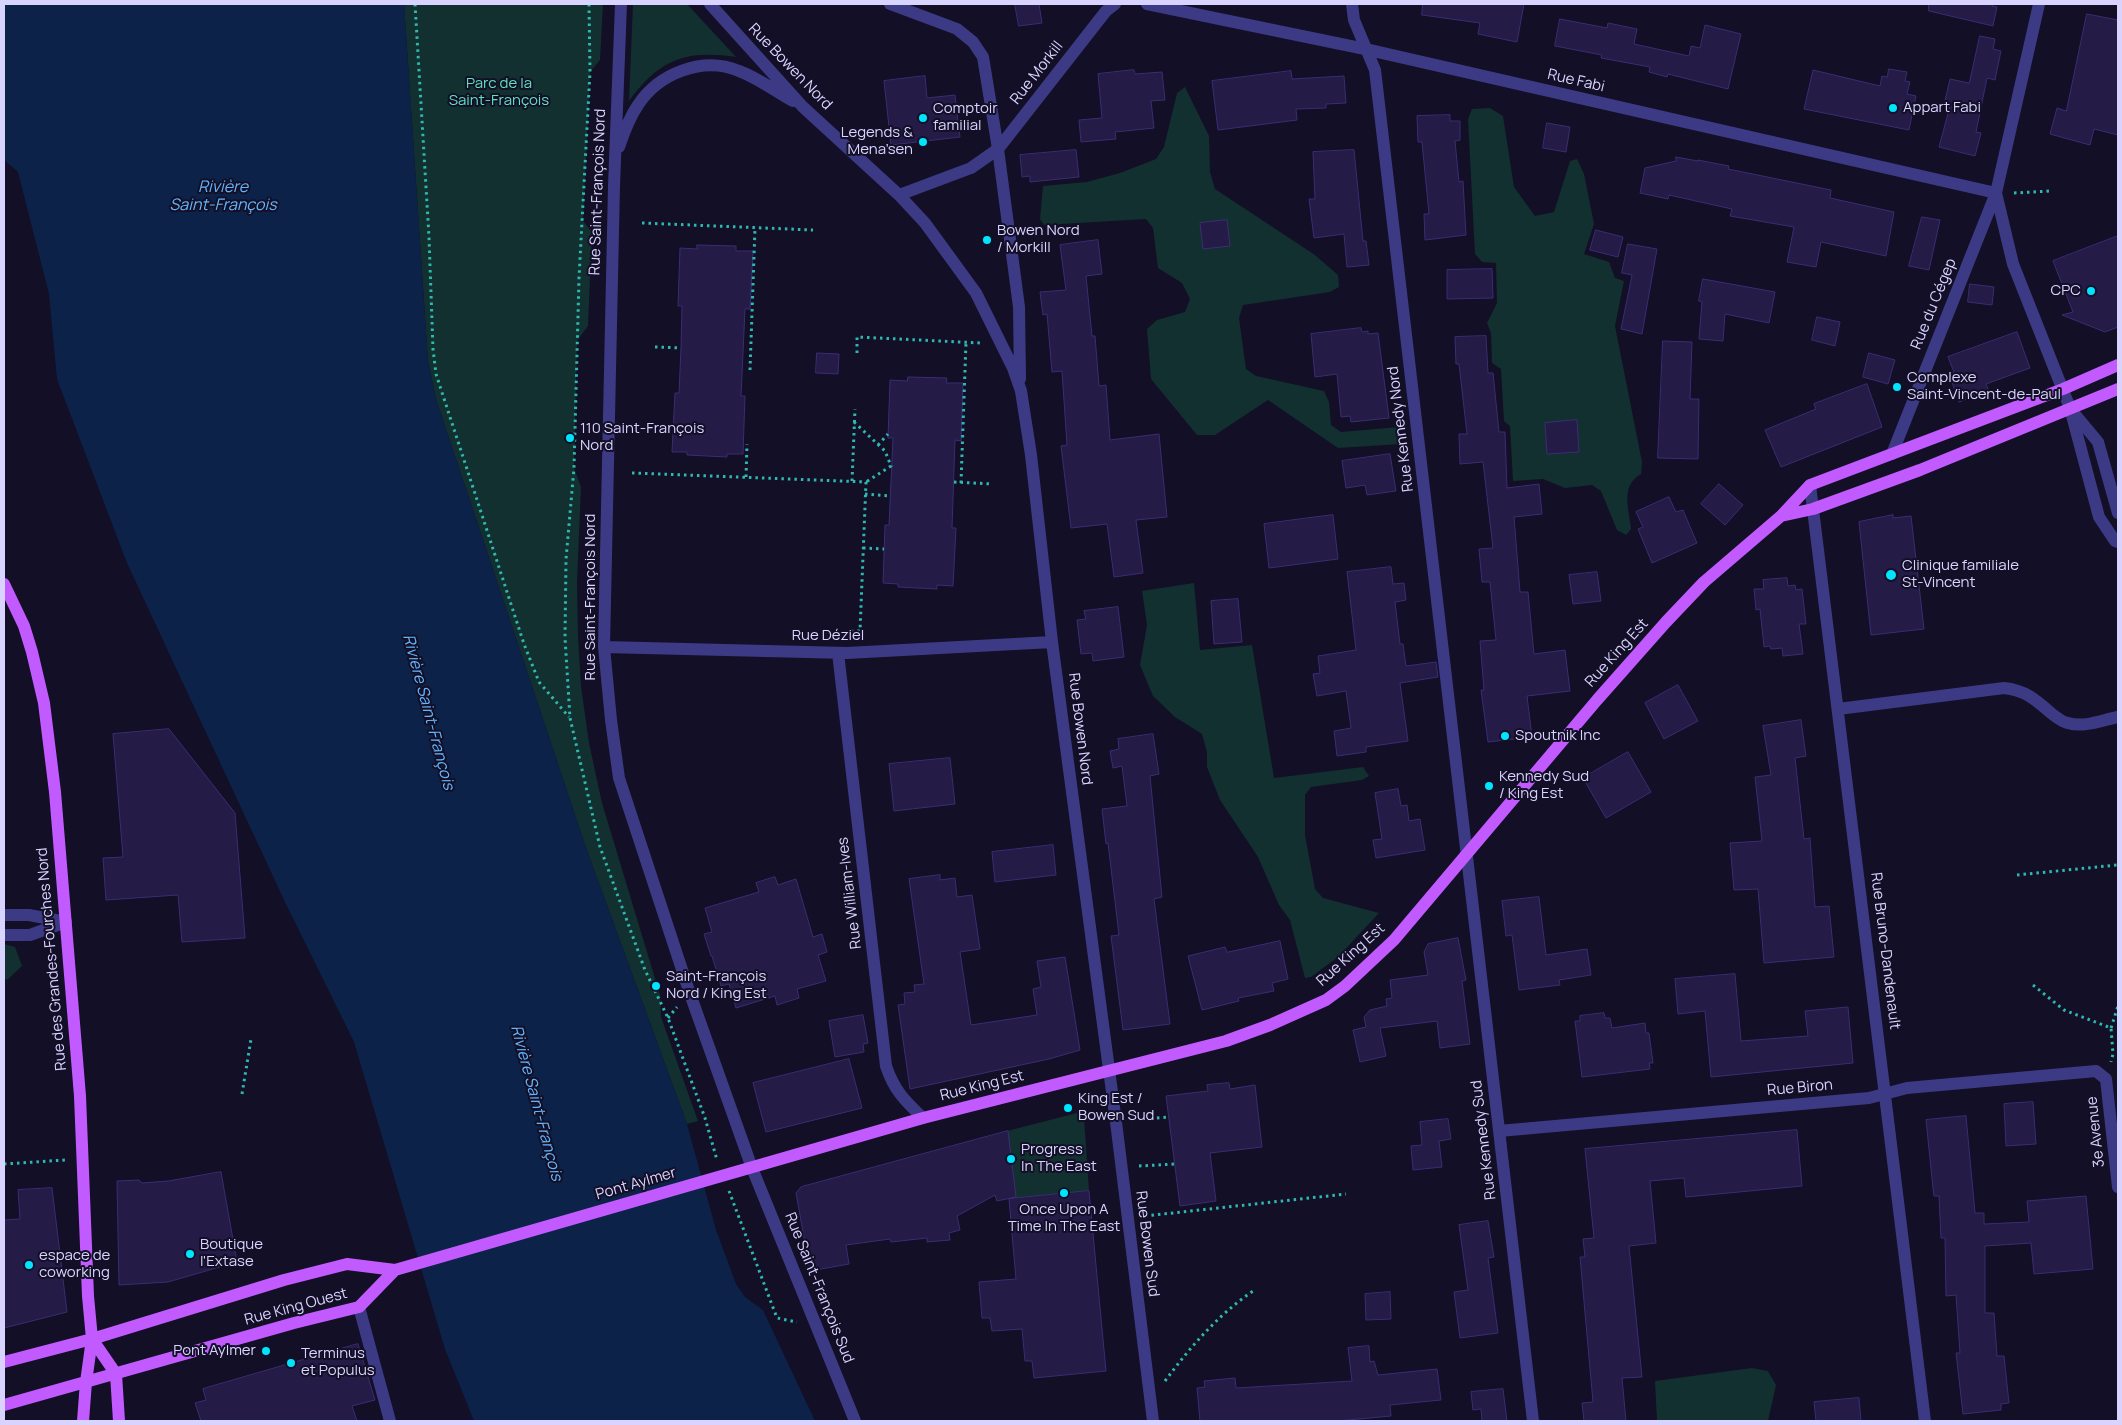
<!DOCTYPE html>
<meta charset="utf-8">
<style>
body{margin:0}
#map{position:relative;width:2122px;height:1425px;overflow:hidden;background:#130f26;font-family:Manrope,sans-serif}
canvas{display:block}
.frame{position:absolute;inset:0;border:5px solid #d9d4ff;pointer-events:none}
</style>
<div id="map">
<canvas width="2122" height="1425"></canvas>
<div class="frame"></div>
</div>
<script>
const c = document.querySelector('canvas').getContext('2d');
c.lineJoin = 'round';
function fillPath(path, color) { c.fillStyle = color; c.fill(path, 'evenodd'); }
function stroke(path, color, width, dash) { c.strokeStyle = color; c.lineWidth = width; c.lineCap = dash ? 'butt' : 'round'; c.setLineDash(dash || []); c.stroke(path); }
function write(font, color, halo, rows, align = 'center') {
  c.font = font + ' Manrope,sans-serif'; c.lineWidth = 4; c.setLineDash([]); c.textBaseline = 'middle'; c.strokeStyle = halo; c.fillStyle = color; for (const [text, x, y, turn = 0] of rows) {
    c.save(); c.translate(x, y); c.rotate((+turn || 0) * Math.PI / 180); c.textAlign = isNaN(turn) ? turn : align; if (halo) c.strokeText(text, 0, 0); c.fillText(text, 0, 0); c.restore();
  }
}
fillPath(new Path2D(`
 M404,4H603L600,60L590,72L583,221L592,232L588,326L577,341L574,468L581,487L577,583L578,636L581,686L589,743L602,803L660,995L661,1017L698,1121L687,1124L586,848L436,399L428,361Z
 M633,4H687L736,57C685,50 660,59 629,101Z
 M1185,87L1209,136L1210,172L1215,189L1315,255L1338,275L1339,287L1330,292L1243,305L1239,318L1246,369L1256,376L1324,391L1329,402L1331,425L1341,432L1399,427L1401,444L1338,448L1268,400L1215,435H1197L1151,379L1147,329L1157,320L1185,312L1190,299L1182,283L1158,268L1153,228L1146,219L1044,225L1040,219L1043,186L1087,182L1120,173L1156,159L1164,147L1177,93Z
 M1490,108L1503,116L1514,187L1535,216L1554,212L1570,161L1577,159L1584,174L1594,224L1584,254L1609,262L1615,278L1624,281L1615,326L1642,462L1641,474C1620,486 1629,508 1631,529L1626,535L1617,530L1601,491L1592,485L1565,488L1543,479L1513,481L1510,426L1504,421L1501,369L1492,363L1491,333L1487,323L1497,303L1496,263L1482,262L1475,254L1468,119L1472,109Z
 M1194,583L1200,650L1252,645L1274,778L1363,767L1369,776L1362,780L1311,787L1305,795V835L1315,889L1323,898L1379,913L1338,957L1311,977L1305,978L1290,920L1279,905L1258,857L1220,800L1207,767V752L1202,734L1175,717L1153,696L1140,665L1147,625L1142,591Z
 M4,944L15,947L22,966L7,980L4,978Z
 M1077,1113L1081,1114L1084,1117L1089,1191L1016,1198L1007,1131Z
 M1752,1368L1768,1371L1776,1385L1768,1421H1657L1655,1381Z`), '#12302f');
fillPath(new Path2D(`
 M4,4H404L428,361L436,399L586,848L687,1124L716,1230L736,1284L745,1297L763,1310L815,1421H474L445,1349L354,1042L285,902L127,563L57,379L49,294L18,172L4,160Z`), '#0c2248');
const building = new Path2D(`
 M1015,4H1039L1042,23L1019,26Z
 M1423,4H1524L1517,42L1478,34L1480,23L1422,15Z
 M1929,4H1993L1992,6L1997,7L1993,26L1929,11Z
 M2087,14L2118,20V135L2094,129L2090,145L2050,134L2057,108L2066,111Z
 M1560,19L1607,28L1608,23L1637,29L1634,44L1689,56L1691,46L1700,48L1705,25L1741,34L1728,89L1668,74L1667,77L1649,72L1650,67L1601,58L1602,55L1555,46Z
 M1980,36L1995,39L1993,49L2001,51L1995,80L1987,78L1976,132L1981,133L1975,156L1939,147L1950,106L1944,105L1950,79L1969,83Z
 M1889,69L1907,72L1905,81L1910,82L1907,94L1916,96L1909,130L1804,109L1813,70L1880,86L1882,76L1887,77Z
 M1134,70L1135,74L1162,72L1165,100L1151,101L1154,128L1115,132L1116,139L1081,142L1079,120L1102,118L1098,74Z
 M1291,71L1292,79L1344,76L1346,103L1326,104V108L1296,109L1297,120L1218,130L1212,81Z
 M925,76L927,98L955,95L960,137L891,145L884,81Z
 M1450,115V121H1460V140L1455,141L1459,182L1463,181L1466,235L1425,240L1424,214H1429L1422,142H1418L1417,116Z
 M1547,123L1570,127L1566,152L1543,148Z
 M1076,150L1079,177L1030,182V176L1022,177L1020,155Z
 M1354,150L1363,241H1366L1369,265L1347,267L1344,234L1314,238L1309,199H1315L1313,152Z
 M1676,157L1698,161V160L1729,166L1728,169L1831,190L1830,198L1894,212L1886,256L1821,242L1816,267L1787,262L1794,227L1730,216L1732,209L1669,195L1668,199L1640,193L1645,168L1676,161Z
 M1922,217L1940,220L1929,270L1909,266Z
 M1227,220L1230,246L1203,249L1200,223Z
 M1596,230L1623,237L1618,257L1590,250Z
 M2118,236V327L2105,332L2062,315L2073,312L2053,261Z
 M1098,240L1102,274L1086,276L1092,336H1095L1099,386L1106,385L1110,440L1159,434L1167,517L1136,520L1143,573L1114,577L1107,524L1071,528L1061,446L1067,445L1062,371L1052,372L1047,314L1043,315L1040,292L1066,290L1060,245Z
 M1628,244L1657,249L1642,334L1621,329L1632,275L1622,273Z
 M697,245L736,246V251H753L750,309H745L741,396H745L743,454H727V457L687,455V452H672L675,393H679L681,348L682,306H678L680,248L697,249Z
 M1492,269L1493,298L1447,299V270Z
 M1703,279L1775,292L1769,323L1725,314L1723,341L1699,339L1702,302L1699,301Z
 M1970,284L1994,287L1992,305L1968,302Z
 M1817,317L1840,322L1835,346L1812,340Z
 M1361,328L1362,332L1368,331V334L1378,333L1389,418L1351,422L1350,416L1341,417L1337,374L1315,377L1311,334Z
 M2017,332L2030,368L1986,384L1989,391L1959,402L1949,374L1954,372L1948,357Z
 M1486,336L1488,373H1493L1499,432H1505L1507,488L1539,484L1542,514L1514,517L1520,592H1528L1534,654L1565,650L1570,691L1527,696L1532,737L1488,742L1481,690H1484L1480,641L1496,640L1490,582H1482L1479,549L1493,548L1483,462L1460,464L1459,434H1467L1459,364H1456L1455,337Z
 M1663,341L1692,342L1690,399H1699L1698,459L1658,458Z
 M817,353L839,354L838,374L816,373Z
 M1869,353L1895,360L1888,384L1863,377Z
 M908,377L947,378L946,383H963L961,441L955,440L952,528H956L953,586L937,585V589L898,587V584L883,583L885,525H889L893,438H888L890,380L907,381Z
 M1867,384L1882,427L1781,467L1765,430L1816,409L1814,404Z
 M1577,420L1579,452L1547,454L1545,423Z
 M1390,454L1396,491L1367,495L1365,485L1346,488L1342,461Z
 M1719,484L1743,505L1725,525L1701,504Z
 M1669,497L1676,512L1683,510L1697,543L1652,563L1638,529L1643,527L1636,512Z
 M1333,515L1338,559L1269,568L1264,524Z
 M1893,515V518L1911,516L1924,629L1871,635L1859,522Z
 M1391,567L1393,584L1404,583L1406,600L1395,602L1400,644H1403L1406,666L1436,662L1438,677L1400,683L1408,741L1366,747V752L1337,756L1334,731L1351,728L1346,691L1317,696L1313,674L1320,673L1318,656L1356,650L1347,572Z
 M1597,572L1601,601L1573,604L1569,575Z
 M1787,578L1788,586L1795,585L1796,590L1802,589L1806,624H1799L1803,654L1783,656L1782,648L1771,649L1770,646L1764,647L1760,609L1756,610L1754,589H1764L1763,580Z
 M1238,599L1242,642L1214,644L1211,601Z
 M1118,607L1124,657L1093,661L1092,653L1081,654L1077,620L1086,619L1084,611Z
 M1678,685L1698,721L1664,739L1645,703Z
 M1801,720L1806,756L1795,758L1804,839L1810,838L1815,907L1829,906L1834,957L1764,963L1758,889L1734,890L1730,843L1762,841L1755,777L1771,775L1763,726Z
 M169,729L235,813L245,938L182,942L178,895L106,900L103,858L123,857L113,734Z
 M1153,734L1159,774L1150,776L1162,897L1154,899L1170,1024L1123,1030L1111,936L1119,935L1108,843L1106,844L1102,809L1127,806L1122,766L1113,768L1110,751L1119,749L1118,739Z
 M1628,752L1651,792L1606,818L1583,778Z
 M950,758L955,804L894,811L889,764Z
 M1398,789L1401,806L1407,805L1409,821L1420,819L1425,850L1376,858L1373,840L1382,839L1375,793Z
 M1053,845L1056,875L995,882L992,852Z
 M940,875V880L955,878L957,897L972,895L980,949L960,952L971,1025L1037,1015L1033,989L1041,987L1037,961L1065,957L1080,1050L1049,1059L910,1089L898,1005L905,1004L904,993L915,992L914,985L924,984L909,879Z
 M775,877L778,885L796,879L813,937L822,934L827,952L818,955L826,981L797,989L799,998L777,1005L775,996L736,1008L729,984L721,986L712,956H711L704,934L712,932L705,908L759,892L756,883Z
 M1539,897L1546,955L1587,949L1591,975L1559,980L1560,985L1519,990L1512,935L1506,936L1502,901Z
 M1458,938L1466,980L1462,981L1470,1044L1440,1048L1437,1021L1380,1028L1386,1056L1360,1062L1353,1030L1366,1027L1364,1017L1370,1010L1387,1006L1386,999L1392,998L1390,980L1428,975L1424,952L1428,944Z
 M1280,941L1288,979L1272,983L1274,991L1238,998L1239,1001L1202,1010L1188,956L1225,947L1227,952Z
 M1735,974L1741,1041L1808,1036L1805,1011L1848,1007L1853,1063L1711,1077L1705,1011L1678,1014L1675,979Z
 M1604,1013L1605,1018H1610L1612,1028L1645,1023L1646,1033H1649L1653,1063H1649L1650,1069L1582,1077L1575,1021H1580V1016Z
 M863,1015L868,1043L863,1044L864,1052L835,1057L829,1021Z
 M849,1059L862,1108L766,1132L753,1083Z
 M1229,1083L1230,1089L1255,1085L1262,1147L1210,1153L1216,1201L1180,1206L1166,1096L1208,1091L1207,1085Z
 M2033,1102L2036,1144L2006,1146L2004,1104Z
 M1966,1116L1975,1213H1984V1224L2029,1222L2027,1201L2086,1196L2093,1269L2034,1274L2031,1243L1985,1246V1313H1994L1997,1356H2004L2009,1403L2001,1404V1410L1963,1414L1956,1353H1960L1956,1295L1946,1296L1945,1238H1941L1939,1196H1934L1933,1188L1926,1120Z
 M1448,1119L1451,1139L1439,1141L1442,1167L1413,1170L1411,1146L1422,1145L1420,1122Z
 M1797,1130L1802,1186L1686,1197L1684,1178L1650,1181L1656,1243L1629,1246L1642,1377L1622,1378L1626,1421H1584L1582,1403L1593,1402L1580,1257H1585L1583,1239L1594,1238L1585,1149Z
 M1008,1131L1016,1197L997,1201L995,1195L957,1216L960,1230L949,1233L950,1240L927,1242V1238L891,1242L890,1239L846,1245L849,1264L810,1271L796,1193L801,1187Z
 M221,1172L237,1262L168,1282L119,1285L117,1181L139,1180L142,1183L168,1181Z
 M52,1188L67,1312L4,1328V1220L20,1219L18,1190Z
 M1089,1191L1106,1371L1034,1378L1032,1361H1025L1022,1329L992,1331L990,1318H982L979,1282L1016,1279L1009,1199Z
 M1488,1221L1494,1257L1488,1258L1498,1333L1460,1338L1454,1292L1468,1290L1459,1225Z
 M1390,1292L1391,1319L1366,1320L1365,1294Z
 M358,1344L375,1400L352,1406L357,1421H201L195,1403L206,1400L203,1389Z
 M1369,1346L1370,1362L1374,1361L1378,1375L1437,1369L1441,1400L1390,1405L1391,1416L1337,1421H1200L1197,1388L1205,1387L1204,1381L1235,1378L1236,1388L1352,1381L1348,1348Z
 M1503,1389L1507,1421H1482L1481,1409L1473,1410L1471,1392Z
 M1859,1398L1861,1421H1816L1814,1402Z`);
fillPath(building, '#241b47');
stroke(building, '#3b2d73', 1);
stroke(new Path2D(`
 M415,4L429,237L433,349L436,374L524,644L539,682L569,717
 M589,4L590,72L579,278L574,468L566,559L565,638L570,718L600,847L645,970L668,1018L705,1118L717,1160
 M2014,193L2051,191
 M642,223L813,230
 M655,347L681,348
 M857,353V337L981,343
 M750,370L755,228
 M854,422L885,451L891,466L866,482
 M878,445L888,434
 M632,473L866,482L860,631H848
 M746,477L747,444
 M852,481L855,409
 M954,482L992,484
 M961,483L966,342
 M865,494L890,496
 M863,548L884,549
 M2017,875L2117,865
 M2033,985L2064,1010L2111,1028L2113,1054L2111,1062
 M668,1018L677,1007
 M2111,1028L2118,1006
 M242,1094L251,1039
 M1131,1120L1169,1117
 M4,1164L65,1160
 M1139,1166L1175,1164
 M729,1191L777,1318L797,1322
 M1145,1216L1346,1194
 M1165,1381C1191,1346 1218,1315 1253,1291`), '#2fb8b0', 3, [2.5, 4]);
stroke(new Path2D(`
 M621,4L614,186L604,647L611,720L619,778L689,991L752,1168L855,1421
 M710,4L803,107L899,195L925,223L976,293L1013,368L1021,391L1031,455L1052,642L1116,1122L1153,1421
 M890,4L957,29L973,42L983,57L998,149L1019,307L1020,379
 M1147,4L1365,49L1996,193
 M1352,4L1354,20L1375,70L1533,1421
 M619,147C624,132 629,118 638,105C659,73 703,56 739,71C758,78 775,91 793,101
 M1996,193L2013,264L2070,408L2099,517L2115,541L2118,542
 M899,195L971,168L998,149L1106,11L1115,4
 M2073,412L2098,442L2118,513
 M1892,454L1996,193L2039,4
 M1810,485L1925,1421
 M604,647L847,653L1052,642
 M838,653L886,1066C894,1090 904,1100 923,1118
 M1838,709L2004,688C2025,690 2036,700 2051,713C2056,717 2062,722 2068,723C2084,728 2102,720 2118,717
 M4,915H29L66,922
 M4,935H30L66,922
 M1499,1131L1869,1098L1907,1088L2096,1071L2106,1079L2118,1187
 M359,1307L390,1421`), '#3d3a85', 12);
stroke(new Path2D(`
 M1781,516L1813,509L1920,470L2118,389
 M4,584L24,626L32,652L44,703L55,792L80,1096L88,1296L92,1339L86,1382L83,1421
 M92,1339L116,1374L119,1421
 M4,1362L92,1339L284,1280L347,1264L395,1270L923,1118L1226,1041L1270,1025L1326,1000L1345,986L1394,940L1597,700L1666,622L1704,582L1781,516L1810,485L2063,389L2118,365
 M4,1405L294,1323L359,1307L395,1270`), '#c25bff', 12);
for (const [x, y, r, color] of [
 [1893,108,5,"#00e5ff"],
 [923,118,5,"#00e5ff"],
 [923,142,5,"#00e5ff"],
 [987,240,5,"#00e5ff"],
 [2091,291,5,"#00e5ff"],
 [1897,387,5,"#00e5ff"],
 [570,438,5,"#00e5ff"],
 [1891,575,6,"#00e5ff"],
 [1505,736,5,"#00e5ff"],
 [1489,786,5,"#00e5ff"],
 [656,986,5,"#00e5ff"],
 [1068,1108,5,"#00e5ff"],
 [1011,1159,5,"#00e5ff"],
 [1064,1193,5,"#00e5ff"],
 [190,1254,5,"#00e5ff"],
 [29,1265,5,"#00e5ff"],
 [266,1351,5,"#00e5ff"],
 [291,1363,5,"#00e5ff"]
]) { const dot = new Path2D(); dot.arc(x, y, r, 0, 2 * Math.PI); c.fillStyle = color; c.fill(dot); stroke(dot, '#130f26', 2); }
write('15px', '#d9d4ff', '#130f26', [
 ["Rue Bowen Nord",790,67,46],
 ["Rue Morkill",1037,73,-52],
 ["Rue Fabi",1576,81,13],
 ["Rue Saint-François Nord",598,192,-88],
 ["Rue du Cégep",1934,304,-68],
 ["Rue Kennedy Nord",1401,429,-97],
 ["Rue Saint-François Nord",591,597,-90],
 ["Rue Déziel",828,636],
 ["Rue King Est",1617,653,-48],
 ["Rue Bowen Nord",1080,729,83],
 ["Rue William-Ives",850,893,-97],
 ["Rue Bruno-Dandenault",1885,951,83],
 ["Rue King Est",1351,955,-42],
 ["Rue des Grandes-Fourches Nord",52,959,-95],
 ["Rue King Est",982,1086,-14],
 ["Rue Biron",1800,1088,-5],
 ["3e Avenue",2096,1132,-96],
 ["Rue Kennedy Sud",1484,1140,-97],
 ["Pont Aylmer",636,1184,-16],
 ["Rue Bowen Sud",1147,1244,83],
 ["Rue Saint-François Sud",819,1288,68],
 ["Rue King Ouest",296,1307,-15]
]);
write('15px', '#5fe0c0', '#130f26', [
 ["Parc de la",499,84],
 ["Saint-François",499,101]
]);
write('15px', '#d9d4ff', '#130f26', [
 ["Appart Fabi",1903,108],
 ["Comptoir",933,109],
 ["familial",933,126],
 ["Legends &",913,133,"right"],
 ["Mena’sen",913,150,"right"],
 ["Bowen Nord",997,231],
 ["/ Morkill",997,248],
 ["CPC",2081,291,"right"],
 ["Complexe",1907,378],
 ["Saint-Vincent-de-Paul",1907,395],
 ["110 Saint-François",580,429],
 ["Nord",580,446],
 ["Clinique familiale",1902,566],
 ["St-Vincent",1902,583],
 ["Spoutnik Inc",1515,736],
 ["Kennedy Sud",1499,777],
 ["/ King Est",1499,794],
 ["Saint-François",666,977],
 ["Nord / King Est",666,994],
 ["King Est /",1078,1099],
 ["Bowen Sud",1078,1116],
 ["Progress",1021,1150],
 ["In The East",1021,1167],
 ["Once Upon A",1064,1210,"center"],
 ["Time In The East",1064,1227,"center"],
 ["Boutique",200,1245],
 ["l'Extase",200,1262],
 ["espace de",39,1256],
 ["coworking",39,1273],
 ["Pont Aylmer",256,1351,"right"],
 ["Terminus",301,1354],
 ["et Populus",301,1371]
], 'left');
write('italic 16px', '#62b6ff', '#130f26', [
 ["Rivière",223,188],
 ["Saint-François",223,206],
 ["Rivière Saint-François",428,712,75],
 ["Rivière Saint-François",536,1103,75]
]);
</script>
